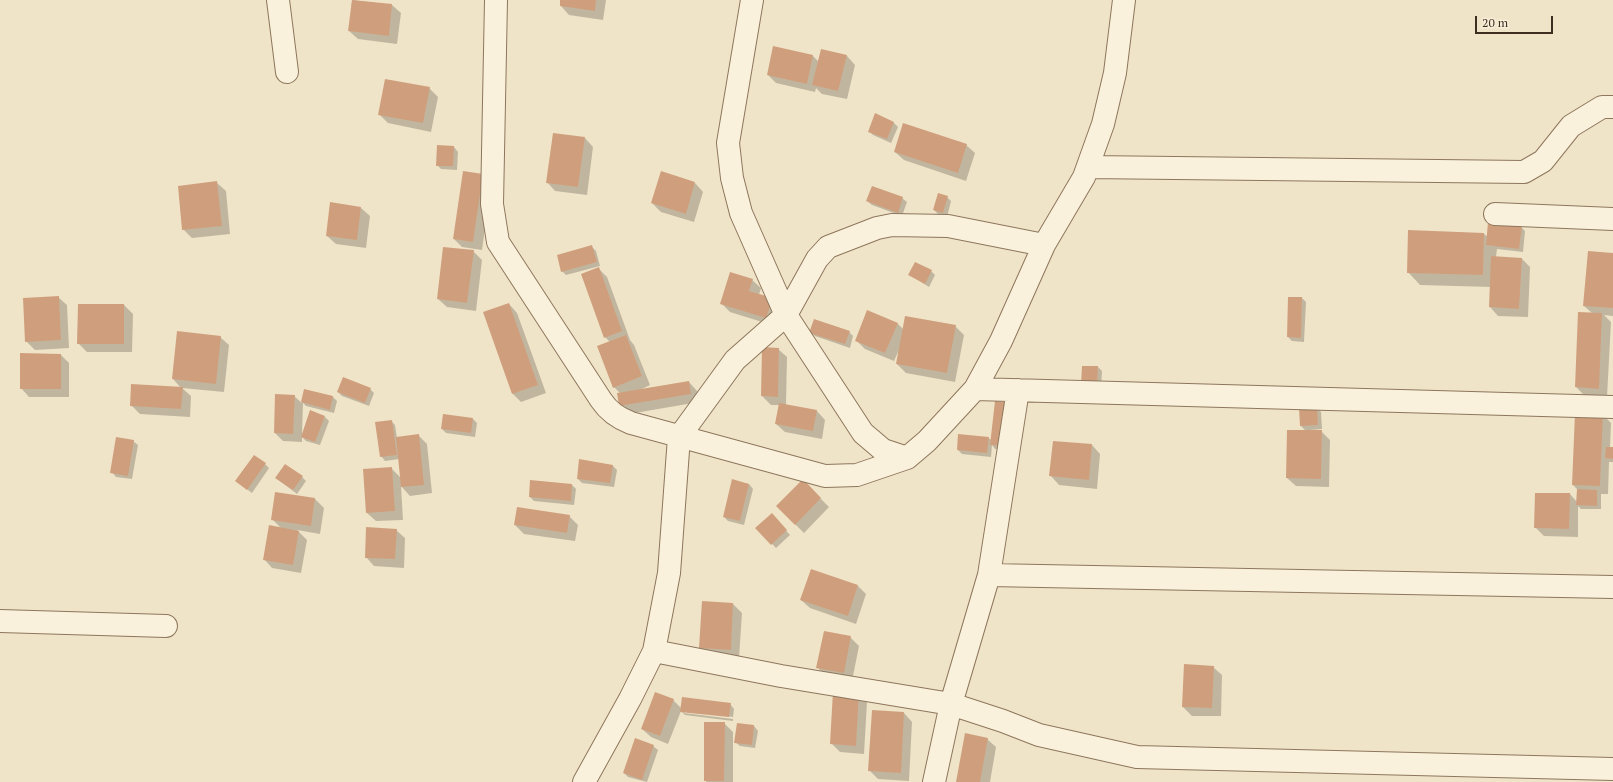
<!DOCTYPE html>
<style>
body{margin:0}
#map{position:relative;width:1613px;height:782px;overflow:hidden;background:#f0e4c8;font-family:"PT Serif",serif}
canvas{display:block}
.scale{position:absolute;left:1475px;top:16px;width:78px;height:18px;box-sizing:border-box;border:2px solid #3d2e20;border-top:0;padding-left:5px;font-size:12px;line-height:14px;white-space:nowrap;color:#3d2e20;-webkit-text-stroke:3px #f7eed8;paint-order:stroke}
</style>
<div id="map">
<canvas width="1613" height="782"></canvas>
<div class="scale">20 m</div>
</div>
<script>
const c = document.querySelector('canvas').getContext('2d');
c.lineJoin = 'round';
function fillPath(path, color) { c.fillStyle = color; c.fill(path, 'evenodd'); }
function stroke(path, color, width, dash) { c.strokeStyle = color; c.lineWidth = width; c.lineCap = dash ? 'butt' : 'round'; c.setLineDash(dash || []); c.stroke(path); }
fillPath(new Path2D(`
 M352,0L392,5L401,13L397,44L358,39L349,31Z
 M561,0H606L603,20L569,15L561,6Z
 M813,56L819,62L847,56L855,65L847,99L822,94L816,88L815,92L776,83L768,75Z
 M429,88L438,97L431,132L388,123L379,114Z
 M876,115L894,123L898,127L891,143L873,135L869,131Z
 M585,138L593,147L587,195L555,191L547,182Z
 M966,145L975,153L966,181L904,160L895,152Z
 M454,147L458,152L457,170L441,169L437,165Z
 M464,172L491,184L482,250L462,247L454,239Z
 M217,183L226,191L230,234L192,238L183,229Z
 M695,183L703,192L694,222L661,212L652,203Z
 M947,197L951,201L947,217L938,214L934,210Z
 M902,198L907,202L902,216L872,205L867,201Z
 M361,208L370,216L366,248L336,244L327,236Z
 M1521,227L1525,231L1523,252L1497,249L1496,257L1522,259L1530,267L1528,317L1498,316L1490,307L1491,287L1420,285L1408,272L1484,234L1488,237Z
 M592,247L596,251L600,266L566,275L562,271Z
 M473,251L482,260L476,311L447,307L438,299Z
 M1613,254V316L1604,315L1611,322L1607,397L1585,396L1576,387L1592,313L1584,306Z
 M598,268L607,277L630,340L634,345L650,385L640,390L689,382L697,391L699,402L629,414L620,405V393L614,387L610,342L605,337Z
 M931,271L935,275L929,287L910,275Z
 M752,280L761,288L759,295L772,299L775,326L730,312L722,304Z
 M58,297L67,305L69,348L35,350L26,341Z
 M1302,298L1306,302L1304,342L1292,341L1288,337Z
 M509,304L517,313L546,393L521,402L513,394Z
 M124,305L133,314L132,352H87L78,343Z
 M898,324L903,329L955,326L964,335L955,382L906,373L897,364L899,350L894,361L865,349L856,340Z
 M178,332L220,337L229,345L224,392L182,388L191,396L190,417L140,414L131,405L181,388L173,379Z
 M811,332H849L853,336L850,348L815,336Z
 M778,349L787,357L786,406L817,411L825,420L822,439L785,432L776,424L780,405H771L762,396Z
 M61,355L69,363V397H29L21,388Z
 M1098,367L1102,371L1101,389H1087Z
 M370,389L374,393L369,406L342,396L338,392Z
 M305,390L333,397L337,401L334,413L306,406L303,403L302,434L325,417L329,421L320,445L306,441L302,437V442L283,441L275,433L294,396L302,403Z
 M1317,408L1321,412L1322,429L1310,430V431H1321L1330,440L1329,487L1296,486L1287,478L1306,431L1301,426Z
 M1603,415L1611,423L1610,448H1613V462H1609L1608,494H1601V509H1581L1578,506V537L1544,536L1535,527L1570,494L1577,502L1578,490L1573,485Z
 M473,419L477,423L475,437L446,433L442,429Z
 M391,421L395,425L397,438L419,436L427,444L432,493L410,496L401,486L403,520L376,521L367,513L391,468L401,478L399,459L385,461L381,456Z
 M988,438L1009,450L995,449L992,445L991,457L962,454L958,450Z
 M133,441L138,445L132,479L116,477L112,472Z
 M1092,445L1100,454L1097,489L1059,485L1051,476Z
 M265,464L269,468L252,493L236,481Z
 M612,465L617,470L614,487L582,483L578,479Z
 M302,477L306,481L297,494L276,478Z
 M733,481L749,484L753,489L744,525L728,521L724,517Z
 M803,481L829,507L804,533L777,506Z
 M572,485L576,489L574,505L534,501L530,497Z
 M276,493L315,499L324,508L320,534L297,530L307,540L301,573L272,568L264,559L282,529L272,519Z
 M569,516L578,525L575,541L524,534L515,525Z
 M776,519L790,535L776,548L757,528Z
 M396,530L405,538L404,568L374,566L366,557Z
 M858,586L866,594L856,624L810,608L801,600Z
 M733,604L742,613L739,658L709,656L700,648Z
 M850,637L859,646L852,681L826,676L817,667Z
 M1213,667L1222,675L1221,716H1192L1183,707Z
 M858,693L867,702L864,754L840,752L832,744Z
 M673,700L681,708L730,704L734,709L733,717L684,711V713L733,719V721L685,715L681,711L668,744L651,737L642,729Z
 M904,713L912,722L909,781L878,779L870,771Z
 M724,723L733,732V782H706Z
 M754,726L758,731L755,748L740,746L735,742Z
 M987,739L996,747L990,782H957Z
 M653,746L658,750L647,782L628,777L624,773Z`), '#0003');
fillPath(new Path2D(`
 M352,0L392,4L389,36L348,31Z
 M560,0H596L595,11L560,6Z
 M773,46L813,55L807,84L767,75Z
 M821,49L847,55L838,91L812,85Z
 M385,79L430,87L423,123L378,115Z
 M875,113L894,122L887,139L868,132Z
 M903,123L967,144L958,173L894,152Z
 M553,133L585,137L578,187L546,183Z
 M437,145L454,146L453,166H436Z
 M463,171L483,174L473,242L453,239Z
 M661,171L695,182L686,214L651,203Z
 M217,181L222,226L182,230L178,186Z
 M872,186L903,197L898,213L866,201Z
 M938,193L948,196L943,213L933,210Z
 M330,202L361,207L357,240L326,236Z
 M1488,222L1522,226L1519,249L1486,245Z
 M1408,230L1484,233L1483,275L1407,273Z
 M592,245L597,262L561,272L557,255Z
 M443,247L474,250L467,303L437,299Z
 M1588,251L1613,253V308L1583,306Z
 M1491,256L1522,258L1519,309L1489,307Z
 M915,262L932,270L925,284L908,275Z
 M599,267L622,331L604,338L581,274Z
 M730,272L753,279L749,291L773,298L766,318L720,304Z
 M59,296L61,340L25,342L23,298Z
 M1288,297H1302L1301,338L1287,337Z
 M509,303L538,385L512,394L483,312Z
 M78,304H124V344H77Z
 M867,310L898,323L885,353L855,341Z
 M1578,312L1602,313L1599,389L1575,387Z
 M905,316L956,325L947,373L896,364Z
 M814,319L850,331L845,344L809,333Z
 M177,331L221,336L216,384L172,379Z
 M626,335L642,376L613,388L597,346Z
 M762,347L779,348L778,397L761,396Z
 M20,353L61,354V389H20Z
 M1082,366H1098L1097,386L1081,385Z
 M343,377L371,388L365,403L337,392Z
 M689,381L691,394L619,406L617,393Z
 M131,384L183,387L181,409L130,406Z
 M304,389L333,396L330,410L301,402Z
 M275,394L295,395L293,434L274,433Z
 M995,401L1011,403L1006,446L990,445Z
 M779,403L817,410L813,431L775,424Z
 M1317,407L1318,425L1300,426L1299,408Z
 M310,410L325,416L315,442L301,437Z
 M1575,413L1603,414L1600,486L1572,485Z
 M443,414L473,418L471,433L441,429Z
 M392,420L397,455L380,457L375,422Z
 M1287,430H1322L1321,479L1286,478Z
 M419,434L424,485L401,487L396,437Z
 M958,434L989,437L987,453L957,450Z
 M116,437L134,440L128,476L110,473Z
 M1053,441L1092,444L1089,480L1049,476Z
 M1606,447H1613V459L1605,458Z
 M254,455L266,463L247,490L235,481Z
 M579,459L613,465L610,483L577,479Z
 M285,464L303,476L293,490L275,478Z
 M392,467L395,511L366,513L363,469Z
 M732,479L749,484L740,521L723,517Z
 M803,479L821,498L795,525L776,506Z
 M530,480L572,484L571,501L529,497Z
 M1577,489L1597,490V506L1576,505Z
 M275,492L315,498L311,526L271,520Z
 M1535,493H1570L1569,529L1534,528Z
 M517,507L570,515L567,533L514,525Z
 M772,513L787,530L771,545L755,528Z
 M269,525L299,531L293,565L263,560Z
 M366,527L397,529L395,559L365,558Z
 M811,569L858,585L848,616L800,600Z
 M702,601L733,603L731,650L699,648Z
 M824,631L851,636L844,673L816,668Z
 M1184,664L1214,666L1212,708L1182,707Z
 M833,691L859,692L856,746L830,744Z
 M655,692L674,699L660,736L641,729Z
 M682,697L731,703L729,717L680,712Z
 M872,710L904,712L901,773L868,771Z
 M704,722H725L724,781H704Z
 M737,723L754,725L752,745L734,743Z
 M965,733L988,738L980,782H956Z
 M635,738L654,745L642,780L623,773Z`), '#cf9f7d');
const street = new Path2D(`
 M278,0L287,72
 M496,0L492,204L498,242L601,400C609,412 618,418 631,423L825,476L857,475L907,458L927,441L975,389L1001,341L1044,245L1084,177L1103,124L1115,73L1124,0
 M752,0L728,143L732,178L741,213L786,315L863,433L883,450L907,458
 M1088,167L1524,172L1543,161L1571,126L1602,107H1613
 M1495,214L1613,219
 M975,389L1613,407
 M989,575L1613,587
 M0,621L166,626
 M654,651L781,676L951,704L1003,721L1039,735L1137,757L1613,769
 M584,782L630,699L654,651L669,573L679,437L735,360L786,315L817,259L828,247L877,228L892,225L948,226L1044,245
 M934,782L951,704L989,575L1018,390`);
stroke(street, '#8d765c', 24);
stroke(street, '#faf1dc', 22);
</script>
